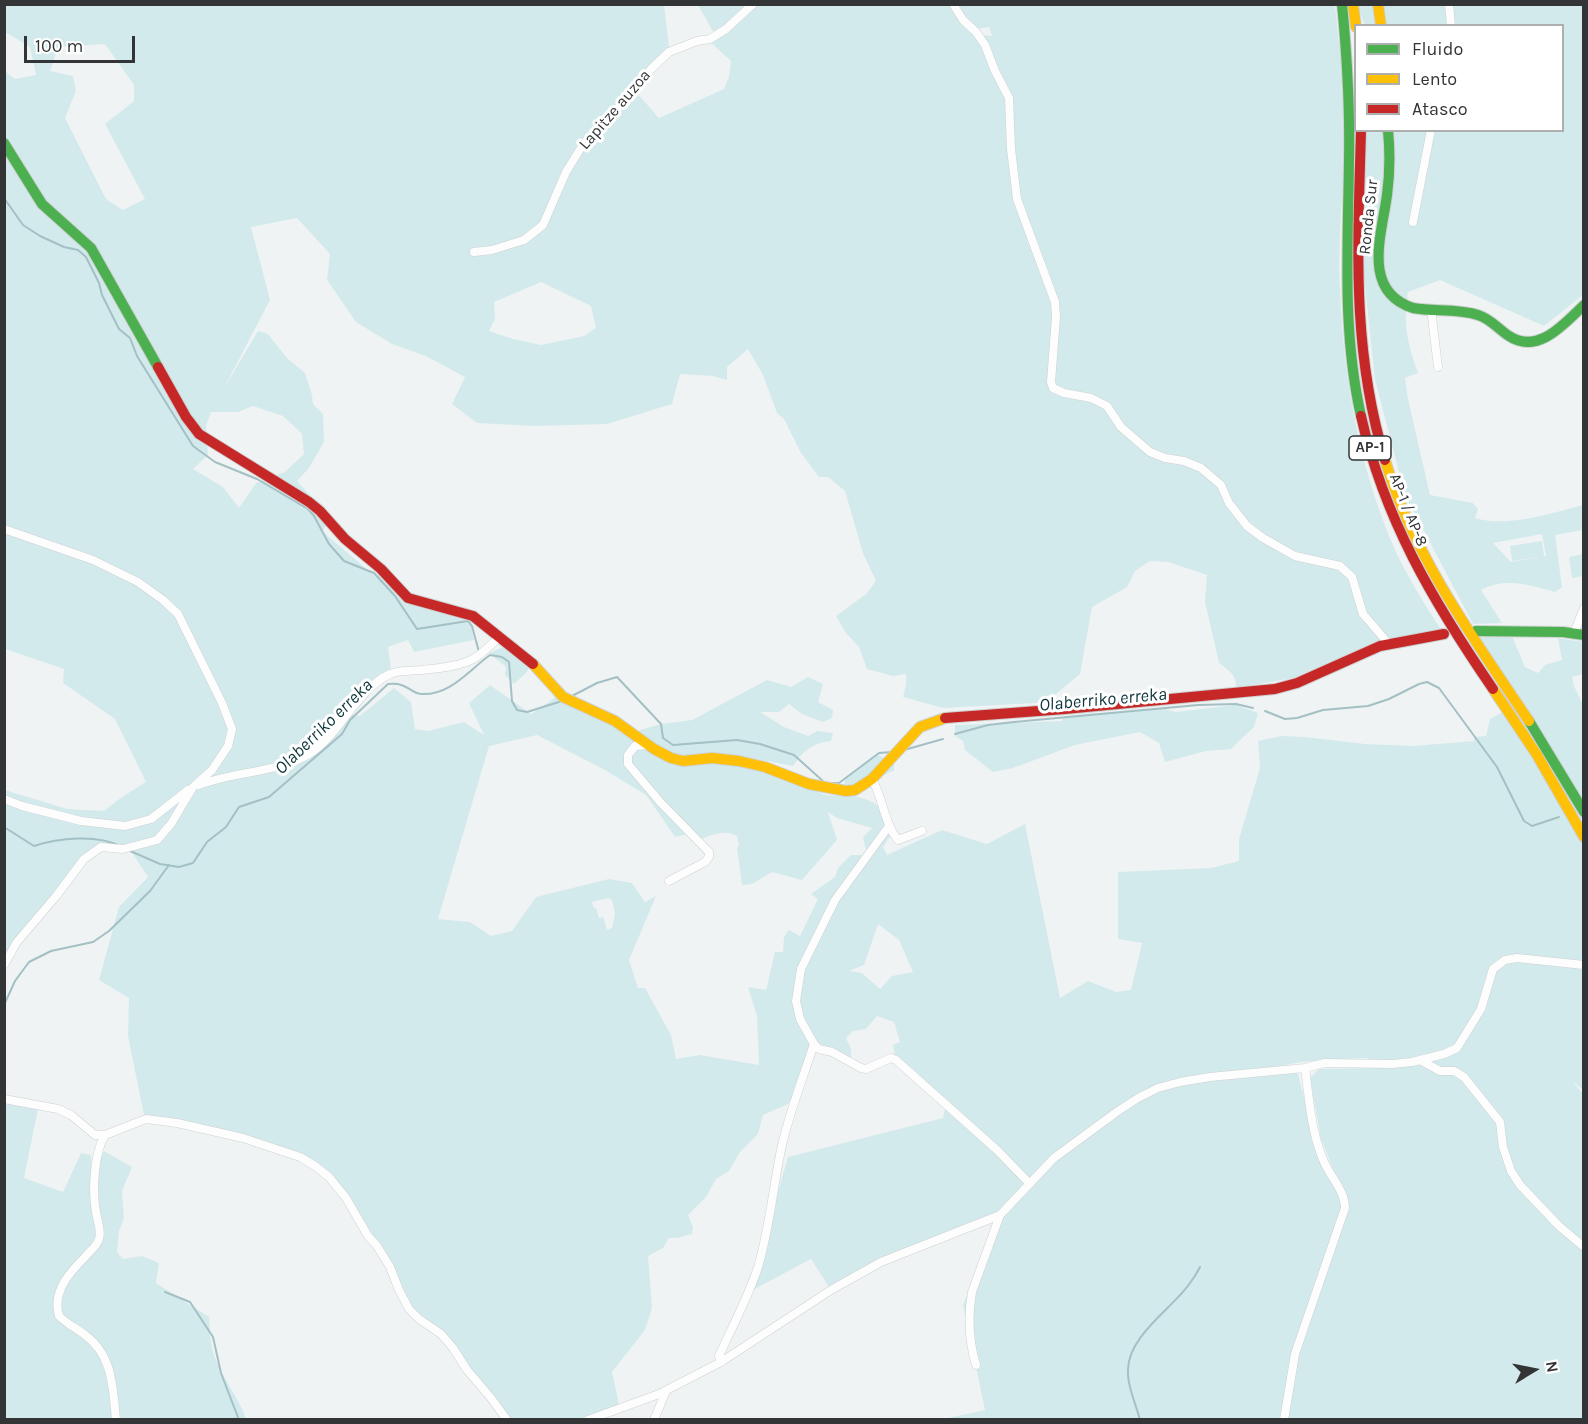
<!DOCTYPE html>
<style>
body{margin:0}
#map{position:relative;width:1588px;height:1424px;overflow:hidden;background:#f0f3f3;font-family:Karla,sans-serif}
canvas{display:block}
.frame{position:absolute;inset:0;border:6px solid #323435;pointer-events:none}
.legend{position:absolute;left:1354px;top:24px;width:210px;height:108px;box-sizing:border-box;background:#fff;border:2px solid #adaeae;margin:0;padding:8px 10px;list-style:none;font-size:18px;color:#323435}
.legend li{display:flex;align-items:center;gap:12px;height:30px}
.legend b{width:30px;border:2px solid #adaeae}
.north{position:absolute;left:1504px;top:1340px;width:60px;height:60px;-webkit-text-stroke:4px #fff;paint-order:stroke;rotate:80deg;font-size:16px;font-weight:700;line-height:24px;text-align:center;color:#323435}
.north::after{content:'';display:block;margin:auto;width:21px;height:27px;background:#323435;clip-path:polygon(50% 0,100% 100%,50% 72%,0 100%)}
.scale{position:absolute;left:24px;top:36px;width:111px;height:27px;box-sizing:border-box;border:3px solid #323435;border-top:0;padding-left:8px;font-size:18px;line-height:21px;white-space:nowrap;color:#323435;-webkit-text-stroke:4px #fff;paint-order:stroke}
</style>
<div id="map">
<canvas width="1588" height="1424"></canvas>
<div class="frame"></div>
<ul class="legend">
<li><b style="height:8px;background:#4caf50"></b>Fluido</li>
<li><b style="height:8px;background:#ffc107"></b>Lento</li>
<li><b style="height:8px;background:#c62828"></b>Atasco</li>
</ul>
<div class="north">N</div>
<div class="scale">100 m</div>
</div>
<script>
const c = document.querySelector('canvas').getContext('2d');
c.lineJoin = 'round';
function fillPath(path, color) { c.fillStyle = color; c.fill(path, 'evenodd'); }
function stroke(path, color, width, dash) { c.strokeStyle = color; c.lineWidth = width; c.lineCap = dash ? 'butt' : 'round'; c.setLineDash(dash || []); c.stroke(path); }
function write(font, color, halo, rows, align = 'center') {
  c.font = font + ' Karla,sans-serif'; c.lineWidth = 6; c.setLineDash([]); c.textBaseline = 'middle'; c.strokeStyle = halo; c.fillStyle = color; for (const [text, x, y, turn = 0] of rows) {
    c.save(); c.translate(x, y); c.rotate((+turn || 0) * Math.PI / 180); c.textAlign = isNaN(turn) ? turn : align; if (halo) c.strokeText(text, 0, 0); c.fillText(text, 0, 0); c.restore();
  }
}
fillPath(new Path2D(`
 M4,5H664L670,55L651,73L636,92L659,118L724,89L729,77L731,61L708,40L715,35L698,5H953L980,40L1008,103L1018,181L1012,120L1014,106L983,35L992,36L989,27L976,29L965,19L955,5H1335C1339,48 1346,92 1345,136C1344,187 1337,239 1340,290C1343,376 1359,464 1392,543C1406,575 1425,605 1444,634L1377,641L1293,678L1236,688C1237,675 1228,670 1219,663L1205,602L1207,575L1168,562L1150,561L1135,571L1127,587L1092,607L1080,674L1050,699L1036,703L943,708L903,697L906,685V674L893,676L867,669L859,647L846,633L836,616L866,594L876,581L863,553L845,491L828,477H819L801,453L784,419L777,413L763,375L748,349L727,367V380L713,376L680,374L672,404L607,424L535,426L477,423L452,404L465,377L426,356L392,344L356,322L327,280L330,254L297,218L251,227L270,300L223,390L258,331L268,334L287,358L305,373L312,395L313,404L323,414L324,442L309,468L297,481L329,516L323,532L375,576L385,571L419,603L473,616L471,624L474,640L414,652L408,640L388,647L391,670L380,675L346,714L360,716L394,688L411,702L415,729L428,731L464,722L484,735L469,703L490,685L531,714L556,697L619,727L635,739L640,730L661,724L692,720L767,680L791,687L808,677L823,684L818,702L833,710L832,718L823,722L802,714L789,704L779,712H760L784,727L808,736L817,731L833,733L831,741C812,743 803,751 793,766L742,756L744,764L799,783L825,795L844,796L845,778L877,754L894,764V771C882,773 869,789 855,796C883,804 880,806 892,834L883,847L887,855L942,830L987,844L1025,824L1060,998L1088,981L1116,992L1131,990L1142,943L1118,939V872L1211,868L1239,861V839L1260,768L1258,741L1281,736L1305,737L1365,744L1413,746L1474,741V737L1486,736L1490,719L1508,709L1475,634L1510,631L1525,667L1538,673L1545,665L1562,660L1558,638L1583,642V674L1572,677L1574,686L1584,707L1583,1090L1572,1081L1584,1095L1583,1419H943L985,1410L963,1305L999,1216L881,1262L831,1290L811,1259L749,1292L788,1157L943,1118L946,1104L896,1060L893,1045L900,1042L894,1022L877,1016L866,1029L853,1031L846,1038L851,1049V1061L812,1043L794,1096L788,1104L763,1115L758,1134L740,1152L729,1171L716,1179L706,1197L688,1215L693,1227L692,1234L677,1238H669L663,1248L648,1256L652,1308L645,1330L612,1372L619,1405L580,1419H511L441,1334L419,1319L399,1290L346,1198L315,1166L243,1138L145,1120L128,1036L129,998L99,980L119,907L148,877L129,848L100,846L84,857L5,958V790L67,809L104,811L122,797L146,782L115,719L63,683L64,669L5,649V71L15,79L36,75L30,47L5,32ZM105,44L134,85V101L105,124L145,199L123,210L106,199L65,118L76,91L73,76L50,71L58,47ZM541,282L591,306L596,328L584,336L541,345L513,339L489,331L495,319L494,302ZM253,406L283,416L302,434L304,454L285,472L256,483L239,508L223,487L193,469L208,455L206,426L211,412H238ZM537,735L605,770L646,795L675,837L684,835L690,828L699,840C711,835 725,829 737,836L739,845L737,848L742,885L752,884L772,872L802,880L837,840L828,812L837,818L872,828L863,837L867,855H851L838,868L835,877L811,894L818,899L800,936L789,930L784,937L783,952H775L766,990L748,987L757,1016L759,1065L700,1055L676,1059L671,1035L645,988H638L629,960L656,896L645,902L632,883L609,879L536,897L512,931L491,936L470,922L438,919L489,746ZM608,898L612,900L615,914L612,928L607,930L603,917L599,918L596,908H594L592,902ZM878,924L899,940L913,972L892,976L880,989L862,973L849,971L864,965ZM1364,1058L1390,1063L1372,1068L1319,1069L1310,1078L1321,1139L1344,1196L1315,1138L1297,1071L1235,1074L1302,1062Z
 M1357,5H1583V295L1544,326L1440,280L1408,292C1403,325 1407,341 1418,373L1405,378L1408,399L1430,495L1473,503L1478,509L1475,518C1507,528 1552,513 1583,505V530L1555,535L1562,587L1555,592C1528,585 1507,577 1481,590L1502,623L1473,624L1405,495L1375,380L1364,277L1366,131L1562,130V26L1365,25ZM1542,534L1546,556H1544L1542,541L1510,546L1512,561L1540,557L1511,562L1493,543Z
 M1583,554V576L1572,578L1569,557Z
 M510,644L533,657L527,672L514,684L505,675L506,667L489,653Z
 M1236,705L1258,713L1254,727L1231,749L1206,751L1165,762L1159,743L1140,732L1075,745L1013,768L993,772L965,750L963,741L955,736V725L1062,721L1064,716L1163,708L1175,712Z
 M4,1102L38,1109L24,1178L63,1192L81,1153L91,1155L93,1203L98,1233L90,1248L73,1264L88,1257L101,1235L97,1197L99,1162L104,1151L132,1167L122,1191L124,1218L119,1231L117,1252L123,1259L142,1256L159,1263L156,1283L209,1317C210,1329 210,1343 214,1355C222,1378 238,1396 246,1419H5Z`), '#d3eaec');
stroke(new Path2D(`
 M4,198L23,225L40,236L64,247L78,250L86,257L99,283L102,295L119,329L130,338L137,356L193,446L215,462L257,479L308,509L314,516L329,544L344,561L374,573L395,596L417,629L468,621L472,626L479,652
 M572,696L597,683L617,677L661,724L663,738L673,745L737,740L760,744L794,755L824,782
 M1265,711L1285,719L1297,718L1323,710L1368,706L1389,699L1419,684L1427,682L1439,688L1497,767L1524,821L1532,826L1559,817
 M955,734L988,725L1014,722L1198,705L1236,704L1253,708
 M904,750L943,739
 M830,783H839L879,753L892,752
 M4,827L34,846C58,838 97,834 120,846
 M128,850L160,864L179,867L193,863L207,842L226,827L239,807L269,797L342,734L350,720L388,684C409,682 410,694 422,694C451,695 469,670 490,655L502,657L509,662L512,701L517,710L527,712L562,701
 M4,1005L15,981L29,962L51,951L93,942L109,931L150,891L169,865
 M165,1292L190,1302L213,1337L221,1373L239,1420
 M1140,1420C1136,1404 1127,1386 1128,1369C1129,1335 1173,1308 1190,1283C1194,1278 1197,1273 1200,1267`), '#a3c0c4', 2);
const street = new Path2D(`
 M953,4L963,20L976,32L985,45L995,71L1009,98L1011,149L1017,199L1055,302L1056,317L1051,382L1053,388L1064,393L1091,398L1107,406L1121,427L1150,452L1165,458L1184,461L1201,468L1221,485L1229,503L1247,526L1263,538L1295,556L1340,566L1352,577L1363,614L1388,643
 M1449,4L1451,26
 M1413,222L1431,130
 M474,252L492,250L524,240L543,225L566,172L584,143L637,88L651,69L669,52L697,41L710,39L726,29L753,4
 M1431,309L1438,367
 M4,529L93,560L138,582L163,600L178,614L222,703L232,729L228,746L212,770L193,787L171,824L157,840L123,849L101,847L84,859L57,895L17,942L4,965
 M1574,633L1584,608
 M648,745L635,746L628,755V764L661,803L709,852V857L705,862L669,881
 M872,779C883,798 884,823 898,840L922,831
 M199,785C232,772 280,772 309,754C339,736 357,689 390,674C399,670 412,671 422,670C437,668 457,667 471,660C481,656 491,644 500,637
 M4,799L22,806L81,821L125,826L151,819L188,790
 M889,826L835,900L801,969L796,1001L800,1019L814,1044L819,1049L832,1052L861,1068L866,1069L891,1058L896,1060L997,1150L1030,1184
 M1420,1060L1440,1071H1454L1464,1077L1500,1122L1503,1147L1511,1171L1520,1185L1559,1226L1584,1247
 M4,1099L58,1109L71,1115L95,1135H105L146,1119L177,1123L243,1138L300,1157L315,1166L329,1177L346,1198L368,1236L377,1246L390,1267L399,1290L409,1309L419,1319L441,1334L453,1348L467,1370L491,1398L507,1420
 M105,1135C94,1153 92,1191 96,1212C97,1220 102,1230 99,1239C97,1246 90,1251 85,1257C69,1273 52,1292 59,1316C67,1324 76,1328 85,1335C113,1355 113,1389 116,1420
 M721,1362L719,1356C732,1327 748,1298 758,1267C770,1227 773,1186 782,1145C790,1111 803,1078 814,1044
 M976,1365C969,1342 968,1315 972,1292L1000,1215
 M588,1420L659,1394L721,1362L831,1290L881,1262L1000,1215L1054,1158L1118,1111L1138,1098L1158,1088L1180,1082L1210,1077L1305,1068L1325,1063L1392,1064L1412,1062L1444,1054L1457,1048L1481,1009L1493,969L1505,960L1517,958L1584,965
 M654,1420L666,1391
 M1284,1420L1295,1354L1345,1208C1345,1189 1328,1175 1322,1157C1311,1129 1309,1098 1305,1068`);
const fast = new Path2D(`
 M1342,4C1347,56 1350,108 1349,160C1348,246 1342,332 1361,416
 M1388,130C1390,151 1390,173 1387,195C1382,234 1361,291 1413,308C1434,312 1457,308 1478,315C1491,319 1498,329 1509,336C1538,355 1564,324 1584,305
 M4,143L42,204L91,248L158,367
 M1476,631L1563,632L1584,635
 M1529,721L1584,812`);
const slow = new Path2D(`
 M1353,4L1356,27
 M1378,4L1381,26
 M1385,460C1414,557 1473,638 1529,721
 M533,664L563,697L615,721L654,749L671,758L683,761L712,758L739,761L765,767L809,784L846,791L855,790L872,779L920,727L945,718
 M1493,689L1537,755L1584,837`);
const jam = new Path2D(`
 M1361,130C1358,244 1351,348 1385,460
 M158,367L186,417L199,434L309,502L320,511L345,539L381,569L408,598L473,616L533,664
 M1361,416C1384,519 1434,603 1493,689
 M945,718L1065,709L1275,689L1297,683L1380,646L1444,634`);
stroke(street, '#ced0d1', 9);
stroke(fast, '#ced0d1', 12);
stroke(slow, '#ced0d1', 12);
stroke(jam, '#ced0d1', 12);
stroke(street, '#fdfdfd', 8);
stroke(fast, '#4caf50', 10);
stroke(slow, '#ffc107', 10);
stroke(jam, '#c62828', 10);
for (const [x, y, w] of [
 [1370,448,42]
]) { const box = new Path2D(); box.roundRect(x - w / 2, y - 12, w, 24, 4.5); c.fillStyle = '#fff'; c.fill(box); stroke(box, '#323435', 1.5); }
write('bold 15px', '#323435', null, [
 ["AP-1",1370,448]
]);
write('16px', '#323435', '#fff', [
 ["Lapitze auzoa",615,110,-49],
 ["Ronda Sur",1369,217,-84],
 ["AP-1 / AP-8",1408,510,68]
]);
write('italic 18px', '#0d363b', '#fff', [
 ["Olaberriko erreka",1103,700,-5],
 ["Olaberriko erreka",324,727,-44]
]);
</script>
